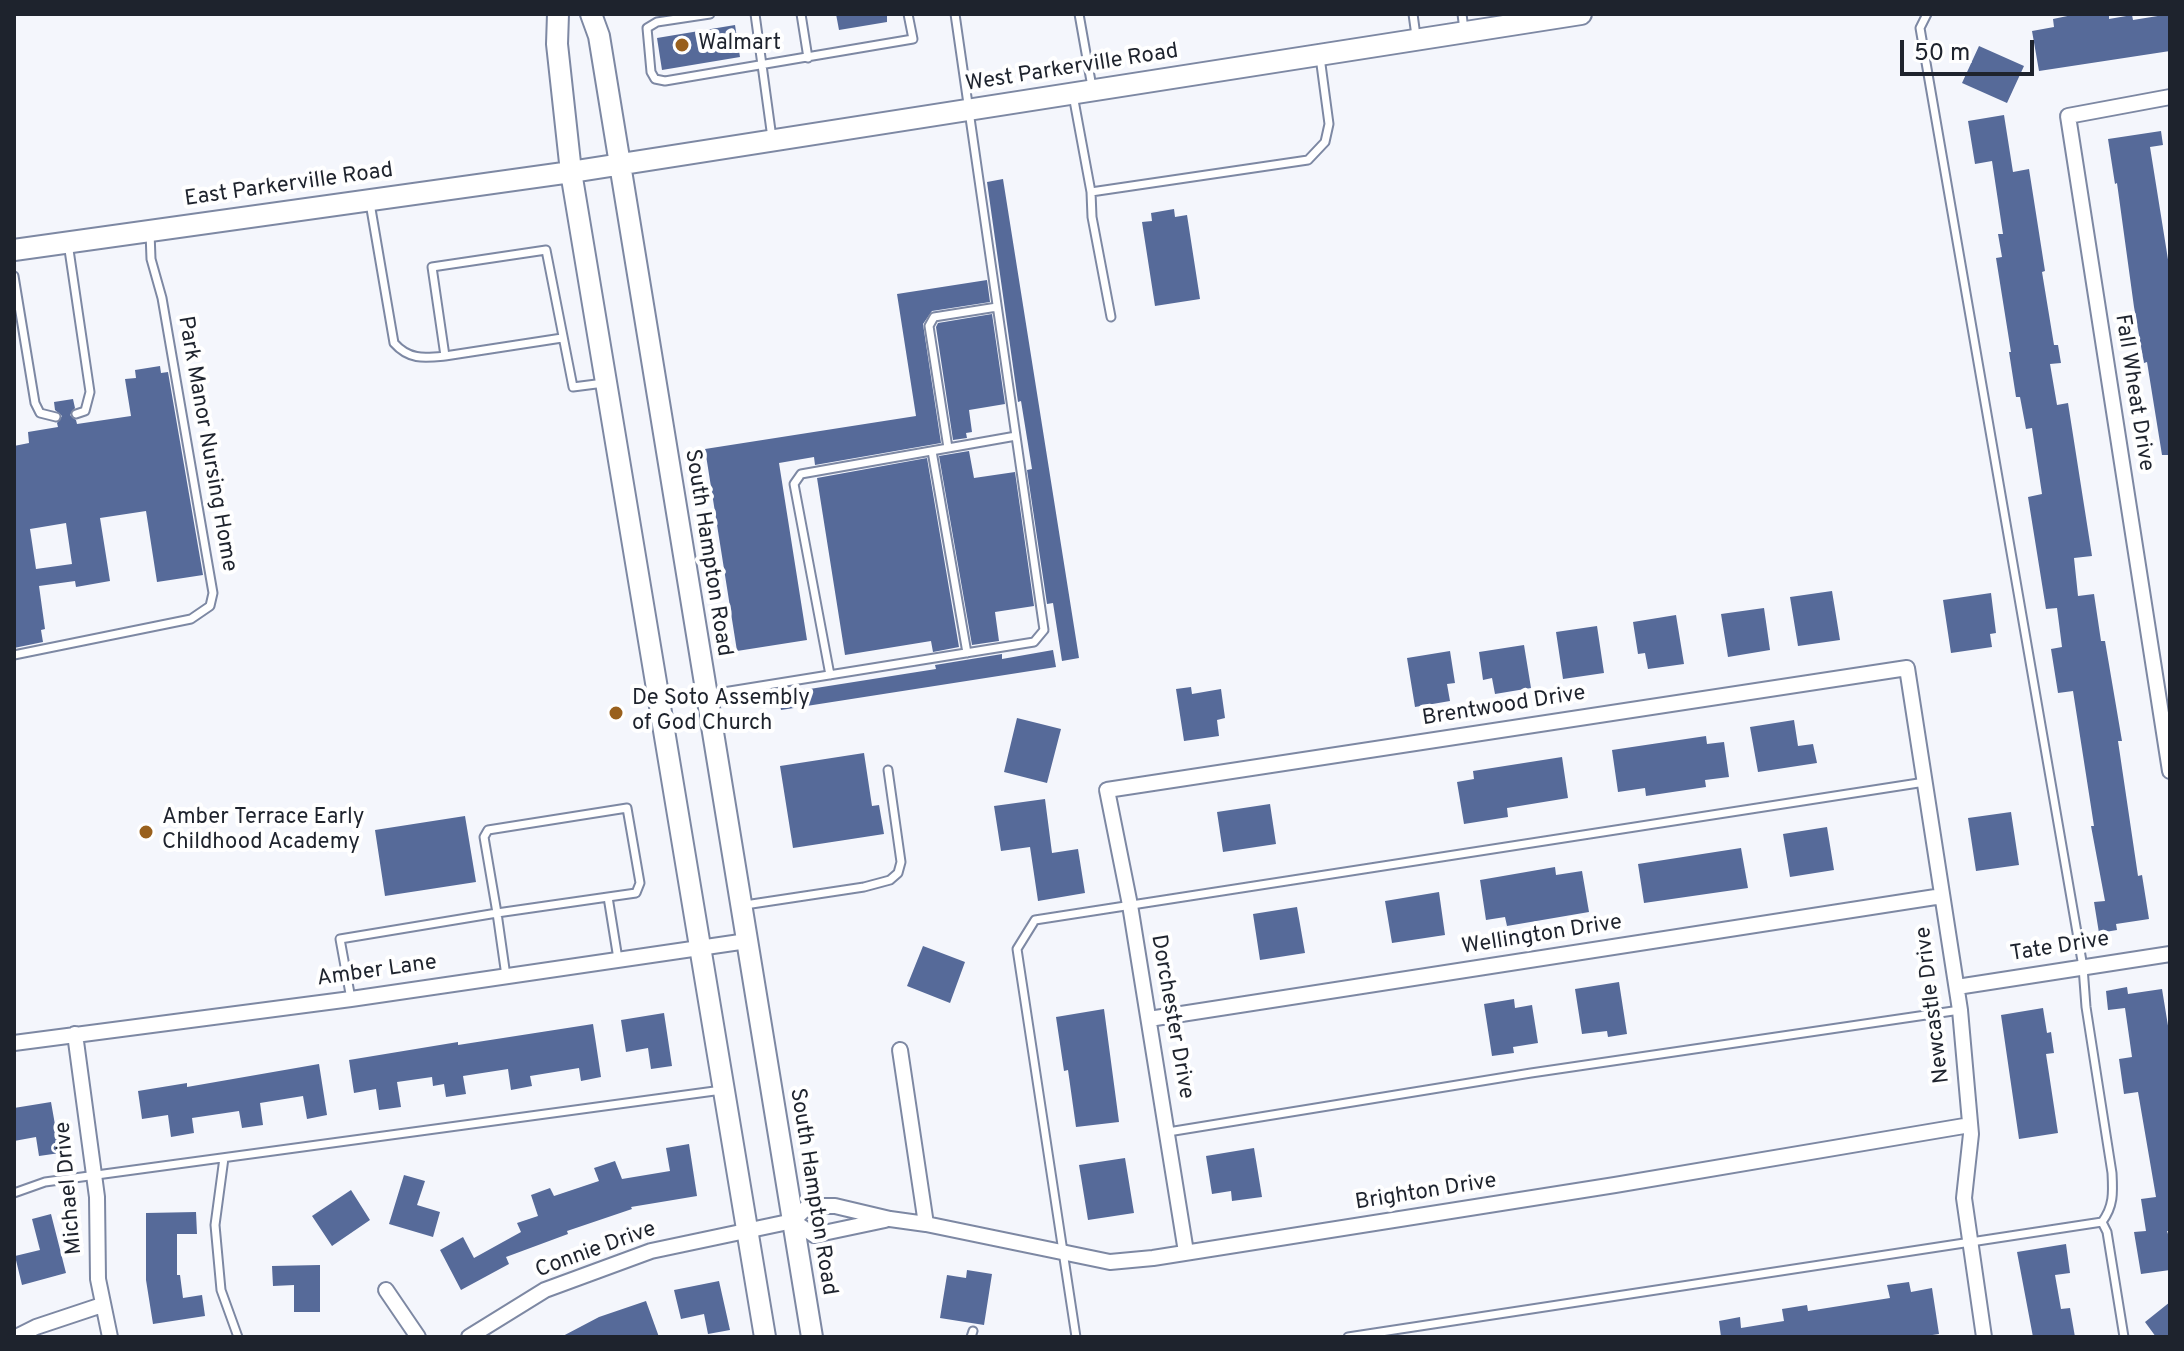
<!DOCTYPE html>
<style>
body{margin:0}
#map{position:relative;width:2184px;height:1351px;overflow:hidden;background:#f4f6fc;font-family:Overpass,sans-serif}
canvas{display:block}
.frame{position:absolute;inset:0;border:16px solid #1e232d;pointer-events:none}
.scale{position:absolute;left:1900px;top:40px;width:134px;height:36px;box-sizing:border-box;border:4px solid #1e232d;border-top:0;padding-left:10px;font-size:24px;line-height:28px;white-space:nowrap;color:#1e232d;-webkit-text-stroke:6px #fff;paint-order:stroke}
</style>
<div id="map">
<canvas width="2184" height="1351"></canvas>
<div class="frame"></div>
<div class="scale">50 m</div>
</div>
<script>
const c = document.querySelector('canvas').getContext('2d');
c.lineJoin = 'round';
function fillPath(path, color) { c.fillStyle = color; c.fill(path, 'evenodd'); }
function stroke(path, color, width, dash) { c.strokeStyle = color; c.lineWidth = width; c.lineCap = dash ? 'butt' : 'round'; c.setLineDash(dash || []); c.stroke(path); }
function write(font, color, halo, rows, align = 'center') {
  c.font = font + ' Overpass,sans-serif'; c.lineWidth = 8; c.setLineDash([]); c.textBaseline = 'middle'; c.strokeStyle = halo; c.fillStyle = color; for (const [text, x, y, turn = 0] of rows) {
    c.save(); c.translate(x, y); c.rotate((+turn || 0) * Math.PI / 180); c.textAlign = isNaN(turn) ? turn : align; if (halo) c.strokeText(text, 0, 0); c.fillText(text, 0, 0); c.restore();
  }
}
fillPath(new Path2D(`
 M836,14H887V22L839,30Z
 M2077,14H2109V19L2132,15L2133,20L2170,14V51L2039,71L2032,31L2054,27L2053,19Z
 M735,25L740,57L662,70L657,38Z
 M1979,46L2024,66L2007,103L1962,83Z
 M2004,115L2013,172L2029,169L2045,271L2042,272L2054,345H2058L2061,363L2050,364L2057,405L2068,403L2092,556L2074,558L2078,596L2094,594L2101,641H2105L2122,741H2118L2138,876L2142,875L2149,919L2116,924L2117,930L2099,933L2094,902L2105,901L2091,826H2094L2073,691L2058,693L2051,649L2062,647L2057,608L2046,609L2028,497L2042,494L2032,428L2026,429L2020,397H2016L2009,352H2011L1996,258L2002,257L1998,234H2003L1992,161L1975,164L1968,121Z
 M2161,131L2163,145L2150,147L2170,272V455H2162L2147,362L2144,363L2134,307L2117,183L2115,184L2108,139Z
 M1003,179L1079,658L1062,661L1053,603L1047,604L1027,470L1032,469L1021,401L1018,402L987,182Z
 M1174,209L1175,217L1187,215L1200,299L1155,306L1142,222L1152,221L1151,213Z
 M987,280L990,302L932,311L923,324L941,443L815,465L814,457L779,463L807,640L737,651L705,449L916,416L897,294Z
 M992,314L1005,404L969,410L972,432L966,433L967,438L953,440L936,327L938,323Z
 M160,366L161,373L168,372L203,575L157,582L146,511L100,518L110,581L76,587L75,581L39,586L45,629L41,630L43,642L14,648V446L29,443L28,432L58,427L57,423L62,416L55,410L54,402L73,399L75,408L70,415L76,420L77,424L131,416L125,379L136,378L135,370ZM66,523L72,564L36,569L30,529Z
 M969,451L974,478L1015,472L1034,606L995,612L999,641L972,645L939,456Z
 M927,458L959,647L933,652L931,641L845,655L817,478Z
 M1832,591L1840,640L1798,646L1790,597Z
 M1991,593L1996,633L1990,634L1992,647L1951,653L1943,600Z
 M1764,608L1770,650L1728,657L1721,614Z
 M1676,615L1684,664L1648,669L1645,653L1638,654L1633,622Z
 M1597,626L1604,673L1563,679L1556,632Z
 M1524,645L1531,688L1495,694L1492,678L1483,680L1479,652Z
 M1053,650L1056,667L781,710L778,694L936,669L935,665L1002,654V659Z
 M1450,651L1455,683L1447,684L1450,701L1415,707L1407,658Z
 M1191,687L1192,694L1221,689L1225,718L1217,720L1219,736L1184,741L1176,689Z
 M1017,718L1061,729L1047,783L1004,772Z
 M1794,720L1798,746L1813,744L1817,763L1758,772L1750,727Z
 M1706,736L1707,744L1724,742L1729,777L1705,780L1706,787L1646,796L1645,788L1618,792L1612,750Z
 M864,753L872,806L879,805L884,834L793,848L780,766Z
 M1562,757L1568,798L1507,808L1508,817L1464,824L1457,782L1474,779L1473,771Z
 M1045,799L1052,853L1078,849L1085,893L1038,901L1030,847L1001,851L994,806Z
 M1270,804L1276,844L1223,852L1217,812Z
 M2011,812L2019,865L1976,871L1968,818Z
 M465,816L476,882L385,896L375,830Z
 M1827,827L1834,870L1790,877L1783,834Z
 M1741,848L1748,888L1644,903L1638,864Z
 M1555,867L1556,875L1582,871L1589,912L1507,926L1505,917L1486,920L1480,880Z
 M1439,892L1445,935L1392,943L1385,901Z
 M1297,907L1305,953L1260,960L1253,914Z
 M923,946L965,962L950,1003L907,986Z
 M1619,982L1627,1034L1608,1037L1607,1031L1582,1034L1575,989Z
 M2127,987L2128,994L2162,989L2170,1038V1231H2167L2170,1240V1270L2141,1274L2134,1232L2146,1231L2141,1199L2156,1197L2138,1092L2124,1094L2119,1059L2132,1057L2125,1008L2108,1010L2106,991Z
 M1514,999L1515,1008L1532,1005L1538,1043L1513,1047L1514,1053L1492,1056L1484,1004Z
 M2043,1008L2047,1033L2051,1032L2054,1053L2046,1054L2058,1133L2019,1139L2001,1015Z
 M1104,1009L1119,1122L1076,1127L1068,1070L1064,1071L1056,1017Z
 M664,1013L672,1066L651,1069L648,1048L626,1052L621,1020Z
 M593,1024L601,1077L581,1081L579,1068L530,1076L532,1086L511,1090L508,1069L463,1076L466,1094L446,1097L444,1084L433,1086L432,1077L397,1082L401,1107L379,1110L376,1089L354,1093L349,1060L458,1042V1045Z
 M319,1064L327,1115L307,1119L303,1096L260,1103L263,1125L242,1128L239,1111L192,1118L194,1133L171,1137L168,1115L142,1119L138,1091L187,1083V1087Z
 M51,1102L60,1153L39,1156L36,1137L14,1141V1108Z
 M689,1144L697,1196L631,1207L632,1209L567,1231L568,1234L506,1257L509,1264L461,1290L440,1250L463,1237L474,1258L521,1232L517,1223L538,1216L531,1195L550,1188L554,1196L599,1181L594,1168L615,1161L622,1179L670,1171L666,1148Z
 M1254,1148L1262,1197L1232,1201L1231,1191L1212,1194L1206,1156Z
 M1125,1158L1134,1213L1088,1220L1079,1165Z
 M404,1175L425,1181L417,1205L440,1212L433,1237L389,1224Z
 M351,1190L370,1220L332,1246L312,1216Z
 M196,1212L197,1234H177V1275H180L183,1298L202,1295L205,1316L153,1324L146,1280V1213Z
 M51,1214L66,1273L22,1285L15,1256L40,1250L32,1219Z
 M2066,1244L2070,1273L2055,1275L2061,1309L2070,1308L2075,1337H2033L2017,1252Z
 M320,1265V1312H294V1285L273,1286L272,1266Z
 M967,1270L992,1274L984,1325L940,1318L947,1275L966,1278Z
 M719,1281L730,1330L708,1334L704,1314L681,1319L674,1290Z
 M1909,1282L1911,1292L1932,1288L1939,1334L1919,1337H1721L1719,1321L1740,1317L1741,1328L1784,1321L1782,1309L1807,1305L1808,1311L1890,1298L1887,1285Z
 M646,1301L659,1337H561L599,1317Z
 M2170,1302V1337H2156L2145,1322Z`), '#566a99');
const service = new Path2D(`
 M710,14L657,22L647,28L651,72L655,79L665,81L913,39L908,14
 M755,14L772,138
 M801,14L808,58
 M1079,14L1092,87
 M1413,14L1416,36
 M1462,14L1464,30
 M1927,14L1920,28L2083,967L2086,1007L2112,1173C2113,1192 2114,1206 2102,1222
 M1073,95L1091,192
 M370,203L394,343C409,360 424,358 445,356L432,267L546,250L573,387L604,383
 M68,243L90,392L85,411L76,414
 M14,276L35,403L40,413L56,417
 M1111,317L1092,217L1091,192L1308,160L1325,142L1329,124L1320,57
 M445,356L562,338
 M948,448L929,326L934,317L997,307
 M932,451L967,653
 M14,655L191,619L210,606L213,593L162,298L151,259L150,232
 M830,675L794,484L801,474L1016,436
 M711,694L1034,642L1044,630L955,14
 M745,905L864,887L890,880L898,873L901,862L888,770
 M506,976L497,913L608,897L618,959
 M351,999L340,939L497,913L484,837L488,830L627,808L640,883L636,893L608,897
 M1168,1132L1531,1073L1960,1010
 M224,1158L215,1225L221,1290L238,1337
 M14,1193L45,1182L722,1090
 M971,1337L973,1331
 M1076,1337L1017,949L1035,920L1925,782
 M1348,1337L2102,1222L2107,1232L2124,1337`);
const minor = new Path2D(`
 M2170,97L2068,116L2170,771
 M1957,987L2170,954
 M1149,1019L1942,896
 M75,1034L97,1197L98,1279L110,1337
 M14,1043L351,999L747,941
 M900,1050L926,1224
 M793,1221L808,1206H835L890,1219L926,1224L1110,1262L1153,1258L1615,1185L1970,1125
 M793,1221L814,1235L885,1220
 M1186,1252L1130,905L1107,790L1907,668L1960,1010L1971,1134L1964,1198L1984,1337
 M386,1290L418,1337
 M16,1337L36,1327L102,1305
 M469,1337L545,1290L651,1251L793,1221`);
const secondary = new Path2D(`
 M558,14L557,44L571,172L765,1337
 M591,14L599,36L812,1337
 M14,250L571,172L1581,14`);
stroke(service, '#7d88a3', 11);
stroke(minor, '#7d88a3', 18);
stroke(secondary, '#7d88a3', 24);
stroke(service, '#fff', 7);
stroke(minor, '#fff', 14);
stroke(secondary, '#fff', 20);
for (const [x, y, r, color] of [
 [682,45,8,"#99601d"],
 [616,713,8,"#99601d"],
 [146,832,8,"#99601d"]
]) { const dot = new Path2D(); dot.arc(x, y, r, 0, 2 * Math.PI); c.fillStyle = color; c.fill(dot); stroke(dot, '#fff', 3); }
write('22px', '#1e232d', '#fff', [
 ["Walmart",698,45],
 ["De Soto Assembly",632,700],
 ["of God Church",632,725],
 ["Amber Terrace Early",162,819],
 ["Childhood Academy",162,844]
], 'left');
write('22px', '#1e232d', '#fff', [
 ["West Parkerville Road",1072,69,-9],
 ["East Parkerville Road",289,186,-8],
 ["Fall Wheat Drive",2133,393,81],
 ["Park Manor Nursing Home",206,444,80],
 ["South Hampton Road",707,553,81],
 ["Brentwood Drive",1504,707,-9],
 ["Wellington Drive",1542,936,-9],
 ["Tate Drive",2060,948,-9],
 ["Amber Lane",377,972,-8],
 ["Newcastle Drive",1934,1005,-97],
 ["Dorchester Drive",1171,1017,80],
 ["Michael Drive",70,1188,-95],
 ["South Hampton Road",812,1192,81],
 ["Brighton Drive",1426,1193,-9],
 ["Connie Drive",596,1251,-20]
]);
</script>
